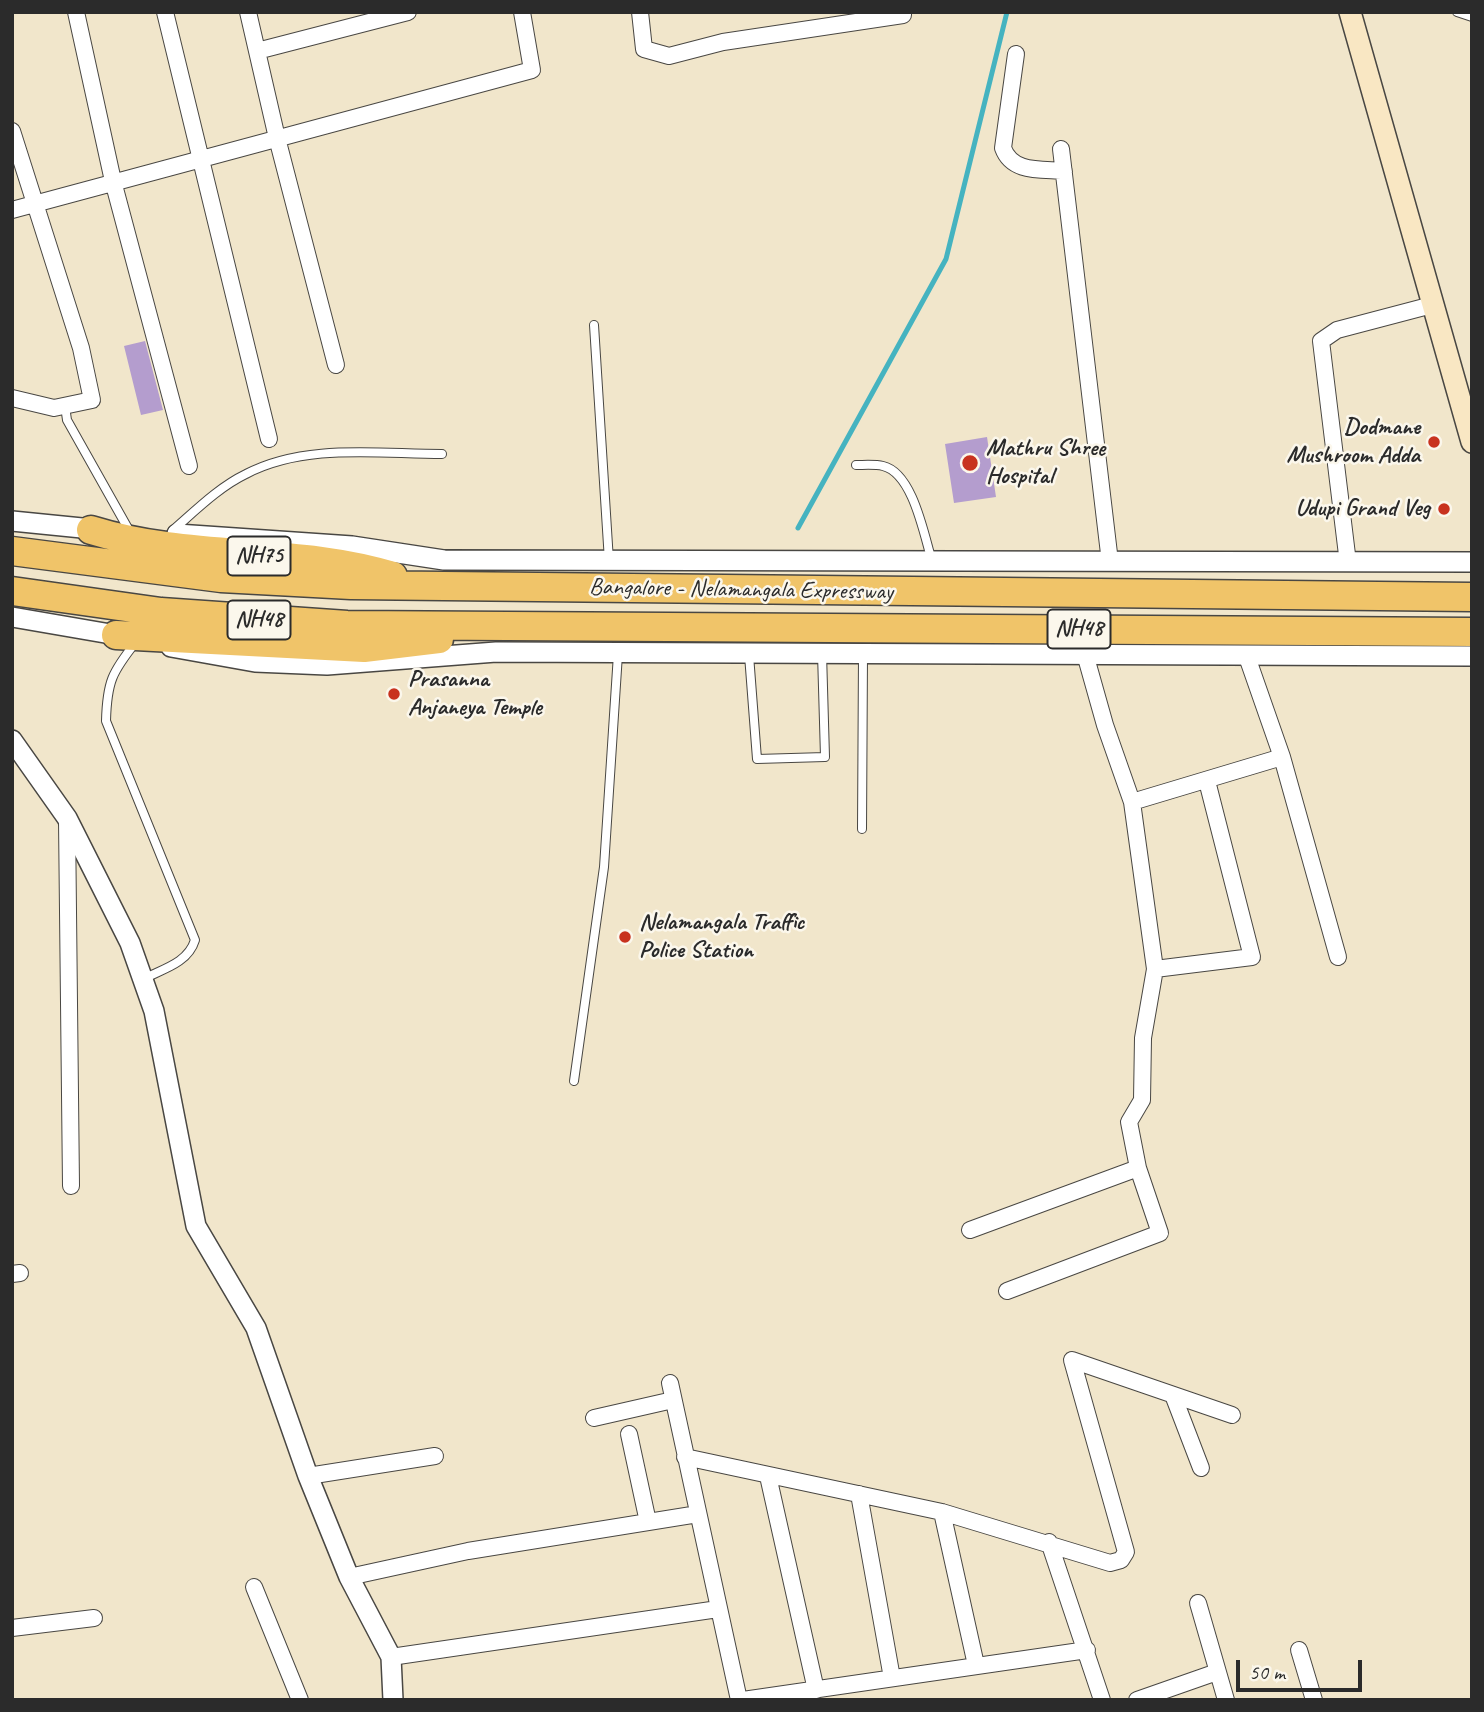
<!DOCTYPE html>
<style>
body{margin:0}
#map{position:relative;width:1484px;height:1712px;overflow:hidden;background:#f1e6cb;font-family:Caveat,sans-serif}
canvas{display:block}
.frame{position:absolute;inset:0;border:14px solid #2b2b2b;pointer-events:none}
.scale{position:absolute;left:1236px;top:1660px;width:126px;height:32px;box-sizing:border-box;border:4px solid #2b2b2b;border-top:0;padding-left:9px;font-size:21px;line-height:24px;white-space:nowrap;color:#2b2b2b;-webkit-text-stroke:5px #fbf7ec;paint-order:stroke}
</style>
<div id="map">
<canvas width="1484" height="1712"></canvas>
<div class="frame"></div>
<div class="scale">50 m</div>
</div>
<script>
const c = document.querySelector('canvas').getContext('2d');
c.lineJoin = 'round';
function stroke(path, color, width, dash) { c.strokeStyle = color; c.lineWidth = width; c.lineCap = dash ? 'butt' : 'round'; c.setLineDash(dash || []); c.stroke(path); }
function fillPath(path, color) { c.fillStyle = color; c.fill(path, 'evenodd'); }
function write(font, color, halo, rows, align = 'center') {
  c.font = font + ' Caveat,sans-serif'; c.lineWidth = 5; c.setLineDash([]); c.textBaseline = 'middle'; c.strokeStyle = halo; c.fillStyle = color; for (const [text, x, y, turn = 0] of rows) {
    c.save(); c.translate(x, y); c.rotate((+turn || 0) * Math.PI / 180); c.textAlign = isNaN(turn) ? turn : align; if (halo) c.strokeText(text, 0, 0); c.fillText(text, 0, 0); c.restore();
  }
}
stroke(new Path2D(`
 M798,528L946,259L1007,12`), '#45b3c0', 5);
fillPath(new Path2D(`
 M145,341L163,410L141,415L124,346Z
 M987,437L996,497L954,503L945,444Z`), '#b49dce');
const service = new Path2D(`
 M1457,12L1472,17
 M594,325L609,561
 M65,406L67,420L130,532
 M856,465C864,465 875,464 883,466C913,473 924,535 932,561
 M173,530C196,510 219,487 246,474C305,443 378,454 442,454
 M136,642C112,672 107,682 106,721L195,940C188,963 163,969 143,979
 M749,655L757,759L825,757L822,653
 M862,829L863,655
 M574,1081L604,867L618,654`);
const minor = new Path2D(`
 M76,12L113,181L189,466
 M165,12L269,439
 M248,12L277,138L336,365
 M640,12L644,49L669,56L723,42L903,15V12
 M257,51L408,12
 M1016,54L1003,148C1012,173 1040,169 1064,171
 M12,131L81,348L92,400L54,408L12,398
 M1061,149L1110,562
 M12,210L532,70L522,12
 M1348,563L1321,341L1337,330L1432,305
 M1246,654L1282,757L1338,957
 M1132,802L1282,757
 M67,820L71,1186
 M1155,969L1252,957L1207,781
 M970,1230L1138,1168L1129,1122L1142,1100L1143,1038L1155,969L1132,802L1105,725L1085,654
 M12,1274L20,1273
 M1007,1291L1160,1233L1138,1168
 M670,1383L739,1700
 M1173,1395L1201,1468
 M594,1418L673,1400
 M629,1434L648,1522
 M685,1457L942,1512L1110,1563L1121,1560L1126,1552L1072,1360L1232,1415
 M308,1476L435,1456
 M768,1476L816,1690
 M859,1494L892,1678
 M942,1512L976,1665
 M1049,1542L1102,1700
 M349,1577L468,1551L698,1514
 M254,1587L300,1700
 M1198,1603L1226,1700
 M12,1628L94,1618
 M1299,1650L1314,1700
 M391,1657L718,1609
 M743,1700L1087,1650
 M1137,1700L1217,1672`);
const tertiary = new Path2D(`
 M12,521L102,530
 M177,534L352,546L444,560L1472,562
 M12,617L128,637
 M171,647L255,662L327,665L496,652L1472,656
 M12,740L67,818L130,943L154,1011L196,1226L256,1328L308,1476L349,1577L391,1657L393,1700`);
const secondary = new Path2D(`
 M1350,12L1472,442`);
const motorway = new Path2D(`
 M91,530C191,561 295,546 393,576
 M12,551L221,578L351,585L1472,597
 M12,591L161,612L347,625L1472,632
 M116,635L364,648L439,639`);
stroke(service, '#494743', 10);
stroke(minor, '#494743', 18);
stroke(tertiary, '#494743', 22);
stroke(secondary, '#494743', 24);
stroke(motorway, '#494743', 31);
stroke(service, '#fff', 8);
stroke(minor, '#fff', 16);
stroke(tertiary, '#fff', 19);
stroke(secondary, '#f9e7c3', 21);
stroke(motorway, '#f0c469', 28);
for (const [x, y, r, color] of [
 [1434,442,7,"#c8321e"],
 [970,463,9,"#c8321e"],
 [1444,509,7,"#c8321e"],
 [394,694,7,"#c8321e"],
 [625,937,7,"#c8321e"]
]) { const dot = new Path2D(); dot.arc(x, y, r, 0, 2 * Math.PI); c.fillStyle = color; c.fill(dot); stroke(dot, '#fbf7ec', 2.5); }
for (const [x, y, w] of [
 [259,556,63],
 [259,620,63],
 [1079,629,63]
]) { const box = new Path2D(); box.roundRect(x - w / 2, y - 19.5, w, 39, 5); c.fillStyle = '#fbf7ec'; c.fill(box); stroke(box, '#2b2b2b', 2); }
write('bold 23px', '#2b2b2b', null, [
 ["NH75",259,556],
 ["NH48",259,620],
 ["NH48",1079,629]
]);
write('bold 24px', '#2b2b2b', '#fbf7ec', [
 ["Dodmane",1420,428,"right"],
 ["Mushroom Adda",1420,456,"right"],
 ["Mathru Shree",986,449],
 ["Hospital",986,477],
 ["Udupi Grand Veg",1430,509,"right"],
 ["Prasanna",408,680],
 ["Anjaneya Temple",408,708],
 ["Nelamangala Traffic",639,923],
 ["Police Station",639,951]
], 'left');
write('24px', '#2b2b2b', '#fbf7ec', [
 ["Bangalore - Nelamangala Expressway",741,590,1]
]);
</script>
